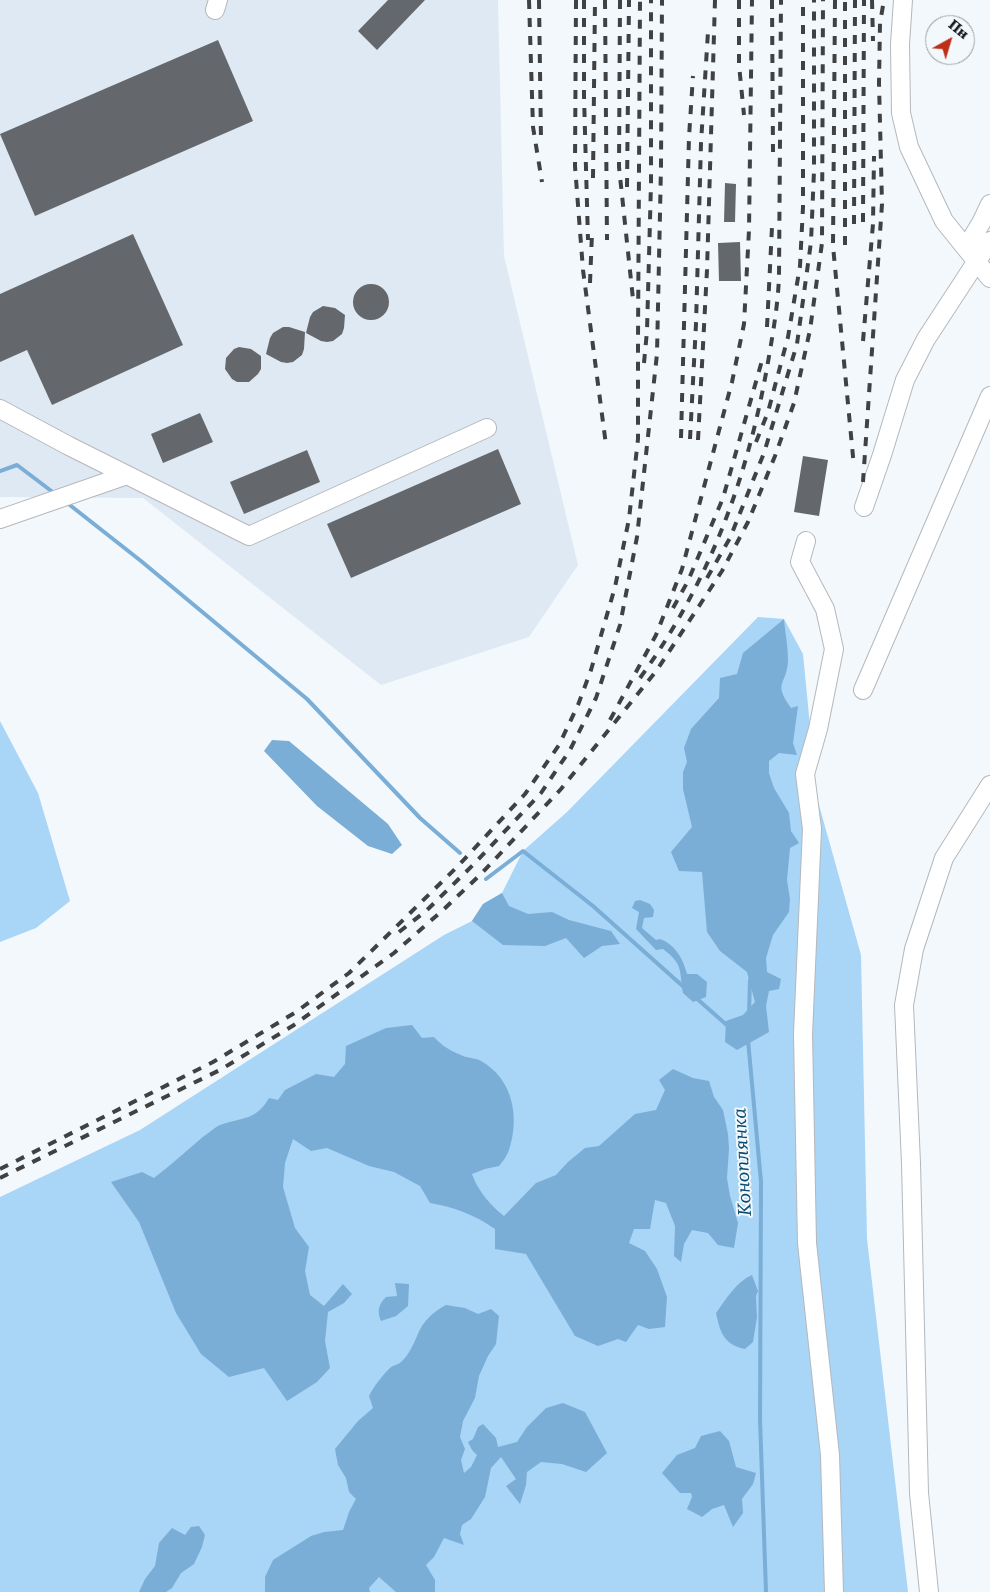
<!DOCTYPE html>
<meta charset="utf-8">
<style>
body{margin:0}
#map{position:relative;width:990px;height:1592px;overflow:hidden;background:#f3f8fc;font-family:"Roboto Serif",serif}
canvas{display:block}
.north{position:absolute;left:925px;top:15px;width:50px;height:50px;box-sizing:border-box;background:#f3f8fc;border:1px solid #9b9ea1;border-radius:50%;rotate:39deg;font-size:14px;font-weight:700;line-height:20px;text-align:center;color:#161719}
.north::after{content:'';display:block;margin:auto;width:18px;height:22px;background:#bc3018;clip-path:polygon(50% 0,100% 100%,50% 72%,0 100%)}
</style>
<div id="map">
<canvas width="990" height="1592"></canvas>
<div class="north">Пн</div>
</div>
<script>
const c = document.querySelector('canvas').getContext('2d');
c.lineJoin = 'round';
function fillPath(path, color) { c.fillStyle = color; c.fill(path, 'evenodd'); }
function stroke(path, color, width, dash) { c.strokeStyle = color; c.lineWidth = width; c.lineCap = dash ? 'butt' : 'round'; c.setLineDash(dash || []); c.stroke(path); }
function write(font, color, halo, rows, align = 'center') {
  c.font = font + ' "Roboto Serif",serif'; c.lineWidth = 4; c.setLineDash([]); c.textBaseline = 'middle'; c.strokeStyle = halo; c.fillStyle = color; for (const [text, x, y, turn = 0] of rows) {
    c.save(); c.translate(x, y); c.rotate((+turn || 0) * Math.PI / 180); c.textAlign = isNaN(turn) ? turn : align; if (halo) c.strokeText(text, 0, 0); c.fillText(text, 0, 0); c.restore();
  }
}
fillPath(new Path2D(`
 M0,0H498L504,256L578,565L529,637L381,685L143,498L0,497Z`), '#dfe9f3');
fillPath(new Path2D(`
 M758,617L784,619L803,654L817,798L861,955L867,1239L908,1592H0V1197L140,1130L444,935L472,921L483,904L502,893L523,851L567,812Z
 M0,721L38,793L70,901L36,928L0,942Z`), '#a9d5f7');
fillPath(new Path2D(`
 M784,619C785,632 788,646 788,660C787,686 772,681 791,708L798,706L793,743L797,755L779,753L769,761V773L774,788L789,813L791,831L799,843L790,848L787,880L790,899L789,912L773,935L766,958L767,972L781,979L779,989L769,991L766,1006L769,1032L737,1050L725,1042L726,1021L743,1015L755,1002L747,972L720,951L707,932L702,872L679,871L671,852L692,827L683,789V772L687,762L684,748L691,729L719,698L720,678L737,674L743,653Z
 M272,740L289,741L388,824L402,845L392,854L368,846L317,806L264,751Z
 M502,893L509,906L528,914L552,912L569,920L611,931L620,944L602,946L584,958L566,938L545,946L503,945L472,921L483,904Z
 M640,900L650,904L654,910L653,917L644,918L642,928L656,940L660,939C676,945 683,959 687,974H697L707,982L706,997L693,1002L683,993C679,970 684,965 663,949L656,950L636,929L639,912L632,908L635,901Z
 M412,1025L422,1038L434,1037C442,1046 451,1051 463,1056C469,1058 476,1058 481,1061C513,1079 520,1117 509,1150C507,1156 503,1161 499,1166L485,1169L472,1174C478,1191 490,1205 504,1216L536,1183L556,1175L568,1162L585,1148L599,1146L635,1114L656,1110L665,1090L659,1080L673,1069L693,1078L709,1081L714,1097L723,1110L728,1134L729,1149L727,1178L730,1196L738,1223L734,1248L718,1245L708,1233L692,1230L684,1244L681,1262L674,1256L675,1226L666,1203L655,1200L650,1229H634L629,1243L645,1251L657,1269L667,1297L665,1327L649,1329L638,1325L626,1342L618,1339L598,1346L575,1336L526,1254L495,1249V1229C475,1215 454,1207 430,1203L420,1186L394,1172L369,1166L327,1148L311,1151L293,1139L285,1163L283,1187L295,1228L309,1247L305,1271L310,1295L324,1306L343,1284L352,1294L344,1303L328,1312L325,1341L330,1368L317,1382L287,1401L264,1368L229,1377L201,1354L176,1313L139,1222L111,1182L142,1172L154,1178C171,1165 187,1150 204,1136C209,1133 215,1127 220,1125C242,1117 256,1121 269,1098L278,1100L285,1090L316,1074L334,1077L345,1064L346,1046L386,1028Z
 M752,1275L758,1291L756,1296L757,1317L753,1342L745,1349C724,1345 720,1332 716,1313C726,1299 736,1282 752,1275Z
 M395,1283L409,1284L408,1306L396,1316L381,1321C377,1312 378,1305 386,1297L397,1296Z
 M446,1305L465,1308L478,1314L491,1309L499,1316L496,1344L488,1356L479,1376L475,1398L463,1421L460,1437L465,1449L461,1460L464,1473L471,1467L477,1455L472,1450L468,1442L473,1439L478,1427L483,1424L496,1438L498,1447L517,1442L527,1427L546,1408L563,1403L585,1412L607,1453L586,1472L562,1464L541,1462L527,1472L526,1485L520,1504L506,1486L516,1479L501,1457L491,1468L485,1497L471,1519L462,1525L460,1534L464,1545L444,1538L434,1557L426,1565L435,1580V1592H396L379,1577L369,1588L370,1592H265V1577L273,1560L311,1536L324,1532L343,1530L349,1512L356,1499L349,1492L346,1478L338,1465L335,1449L358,1421L373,1408L369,1396C374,1386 382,1376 390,1368C393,1365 398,1365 401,1362C409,1355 413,1345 417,1336C422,1322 434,1311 446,1305Z
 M720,1431L729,1441L736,1467L756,1473L753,1484L742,1499L743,1513L733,1527L724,1505L712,1509L702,1517L687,1509L692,1497L691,1493H680L662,1473L677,1455L695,1448L701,1436Z
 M199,1526L205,1535L202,1547L194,1564L181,1573L172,1588L166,1592H139L145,1579L155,1566L159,1543L172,1528L185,1535L191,1527Z`), '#7aaed6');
stroke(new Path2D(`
 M0,471L17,465L54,493
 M66,502L141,561L307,699L420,818L460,853
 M486,879L523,851L593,906L686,989
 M695,997L729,1027
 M749,1013L750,980
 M748,1040L761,1182L760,1419L766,1592`), '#7aaed6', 4);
fillPath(new Path2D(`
 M388,0H425L377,50L358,31Z
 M218,40L253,121L35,216L0,134Z
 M725,183L736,184L735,222H724Z
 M133,234L183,345L52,405L27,350L0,362V294Z
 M740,242L741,281H719L718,243Z
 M353 302a18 18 0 1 1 36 0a18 18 0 1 1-36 0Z
 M323,306L335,308L345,315L344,328L342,334L333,341L327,342L321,341L306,333L310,317L313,312Z
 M283,327H289L305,332L304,349L302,355L293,362L287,363L281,362L266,354L270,338L273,333Z
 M239,347L251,349L261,356V369L258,374L249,382H237L232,379L225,369L226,358L234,349Z
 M200,413L213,442L163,463L151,434Z
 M498,449L521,504L351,578L327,524Z
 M307,450L320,482L244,514L230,482Z
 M803,456L828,460L819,516L794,512Z`), '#64686c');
const minor = new Path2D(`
 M903,0L900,44L901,113L909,147L944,221L990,278
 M215,10L218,0
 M966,248L981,223L990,204
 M0,409L69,446L249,536L487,428
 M864,507L882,455L905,380L926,339L990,241
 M0,519L127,475
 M806,541L800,562L825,609L834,649L818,729L805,774L812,829L803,1034L807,1243L830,1455L834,1592
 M863,690L990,396
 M929,1592L919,1493L911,1163L904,1005L914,949L944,858L990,785`);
stroke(minor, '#b4b8bc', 20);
stroke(minor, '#fff', 18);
stroke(new Path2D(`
 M529,0L533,127L542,182
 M539,0L541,140
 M576,0L575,166L583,270L606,445
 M584,0V96L588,240
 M605,0L607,240
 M620,0L619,167L633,299
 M739,0V65L744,115
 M772,0L773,152
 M835,0L833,246L854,467
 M872,0L873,41
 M593,178L595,0
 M627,187L629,0
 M863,222L864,0
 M854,224L855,0
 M845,245V0
 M590,283L592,233
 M767,327L772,227
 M863,341L873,224L874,156
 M644,363L647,331L651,183V0
 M681,438L689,137L693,76
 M690,439L696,324L701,143L708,32
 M698,440L707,270L715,0
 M756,442L768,412L788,337L800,266L803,207V0
 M863,482L882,204L879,83L880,23L884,0
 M707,578L730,538L764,453L797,344L811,242L814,171V0
 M673,608L688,581L723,498L763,357
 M640,678C709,583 748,478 768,362C773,333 778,305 779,276L781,0
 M610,720L656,635L682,569L732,382L744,324L749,230L752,0
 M399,932L426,911L473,865L541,793L570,750L596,698L620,625L637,537L657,354L661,166L662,0
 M0,1169L213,1062L296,1012L349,973L458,866L525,794L559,745L578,705L591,670L615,587L629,519L638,439V342L640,0
 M0,1178L220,1070L294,1025L394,953L443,910L481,874L561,789L657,670L722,571L748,522L775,456L794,403L810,330L822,243L823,0`), '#3f4143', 4, [9, 9]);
write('italic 18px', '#07496f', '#f3f8fc', [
 ["Коноплянка",743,1162,-93]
]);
</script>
